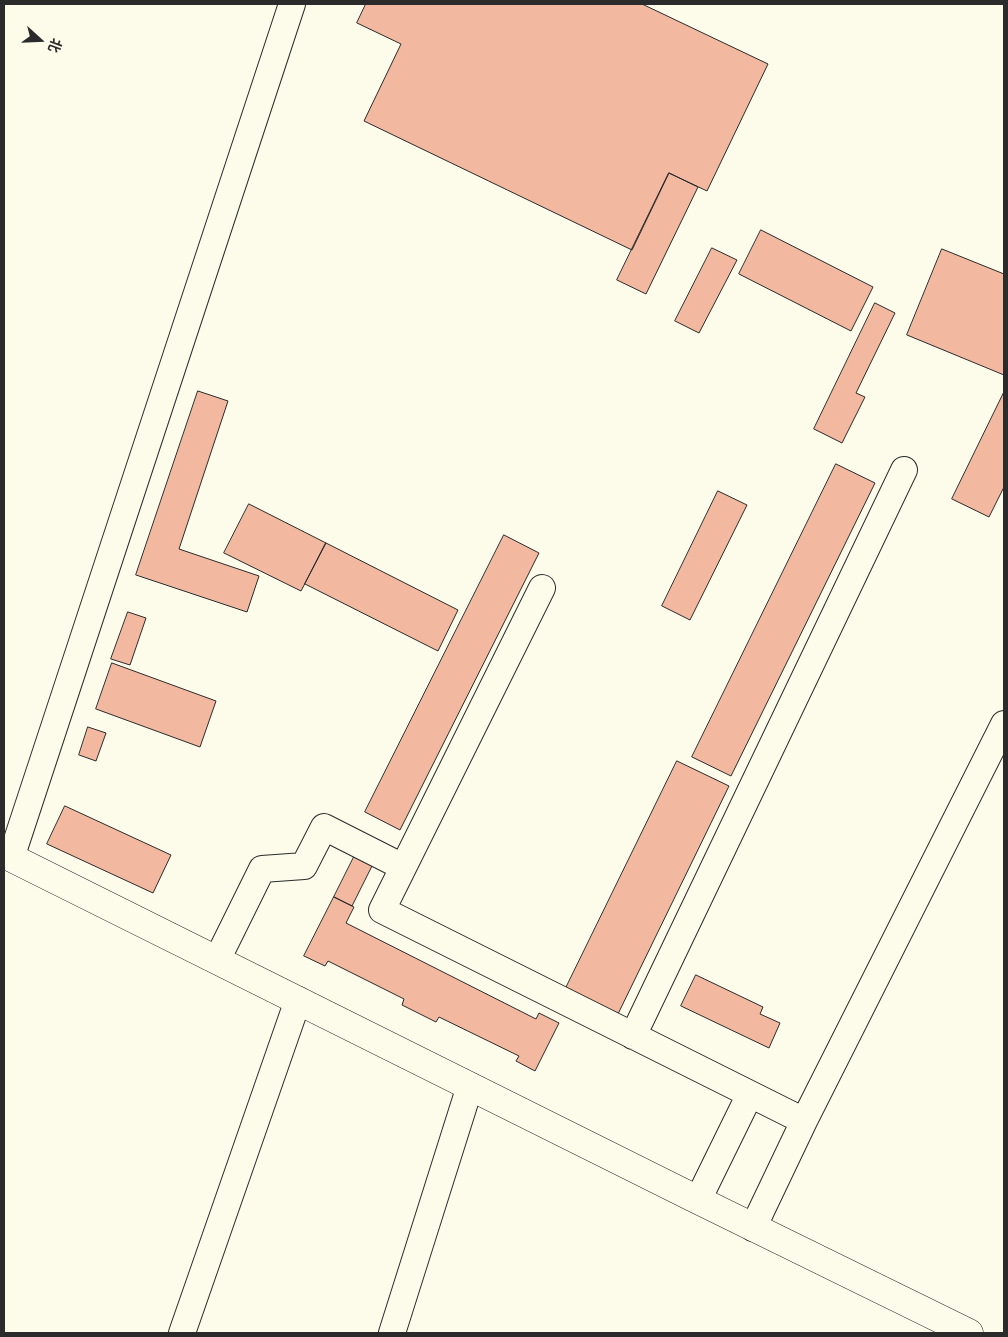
<!DOCTYPE html>
<meta charset="utf-8">
<style>
body{margin:0}
#map{position:relative;width:1008px;height:1337px;overflow:hidden;background:#fdfbea;font-family:Rubik,"Noto Sans SC",sans-serif}
canvas{display:block}
.frame{position:absolute;inset:0;border:5px solid #2b2b2b;pointer-events:none}
.north{position:absolute;left:15px;top:15px;width:50px;height:50px;-webkit-text-stroke:4px #fdfbea;paint-order:stroke;rotate:110deg;font-size:14px;font-weight:700;line-height:20px;text-align:center;color:#2b2b2b}
.north::after{content:'';display:block;margin:auto;width:18px;height:22px;background:#2b2b2b;clip-path:polygon(50% 0,100% 100%,50% 72%,0 100%)}
</style>
<div id="map">
<canvas width="1008" height="1337"></canvas>
<div class="frame"></div>
<div class="north">北</div>
</div>
<script>
const c = document.querySelector('canvas').getContext('2d');
c.lineJoin = 'round';
function fillPath(path, color) { c.fillStyle = color; c.fill(path, 'evenodd'); }
function stroke(path, color, width, dash) { c.strokeStyle = color; c.lineWidth = width; c.lineCap = dash ? 'butt' : 'round'; c.setLineDash(dash || []); c.stroke(path); }
const building = new Path2D(`
 M366,4H642L768,64L707,191L669,173L632,250L364,121L401,44L357,23Z
 M669,173L698,187L646,294L617,280Z
 M761,230L873,287L851,331L739,274Z
 M712,248L737,260L699,333L675,321Z
 M942,249L1004,274V375L907,335Z
 M875,303L895,313L856,393L865,397L842,443L814,429Z
 M198,391L228,401L179,549L259,576L247,612L136,575Z
 M1004,392V487L989,517L952,499Z
 M836,464L875,483L731,776L692,757Z
 M718,491L747,505L690,620L662,606Z
 M249,504L326,543L301,591L224,553Z
 M504,535L539,553L400,830L365,812Z
 M326,543L458,610L438,651L305,584Z
 M128,612L146,618L130,665L111,659Z
 M112,663L216,701L200,747L96,709Z
 M88,727L106,733L96,761L79,755Z
 M677,761L729,786L617,1016L565,990Z
 M65,806L171,855L153,893L47,844Z
 M355,855L373,864L352,906L334,897Z
 M334,897L354,907L346,923L536,1019L539,1013L559,1023L535,1071L516,1061L519,1056L439,1017L436,1022L402,1005L404,999L328,961L325,966L304,956Z
 M696,975L763,1007L760,1014L780,1023L769,1048L681,1006Z`);
fillPath(building, '#f2b8a0');
stroke(building, '#2b2b2b', 1);
const minor = new Path2D(`
 M542,588L382,910L804,1121L753,1228
 M11,858L292,4
 M217,960L262,869L304,866L324,827L403,867
 M633,1036L904,470
 M804,1121L1004,724
 M698,1200L750,1094
 M182,1333L298,1000
 M392,1333L470,1086`);
const major = new Path2D(`
 M4,854L698,1200L969,1333`);
stroke(minor, '#2b2b2b', 28);
stroke(major, '#2b2b2b', 29);
stroke(minor, '#fdfbea', 26);
stroke(major, '#fdfbea', 28);
</script>
